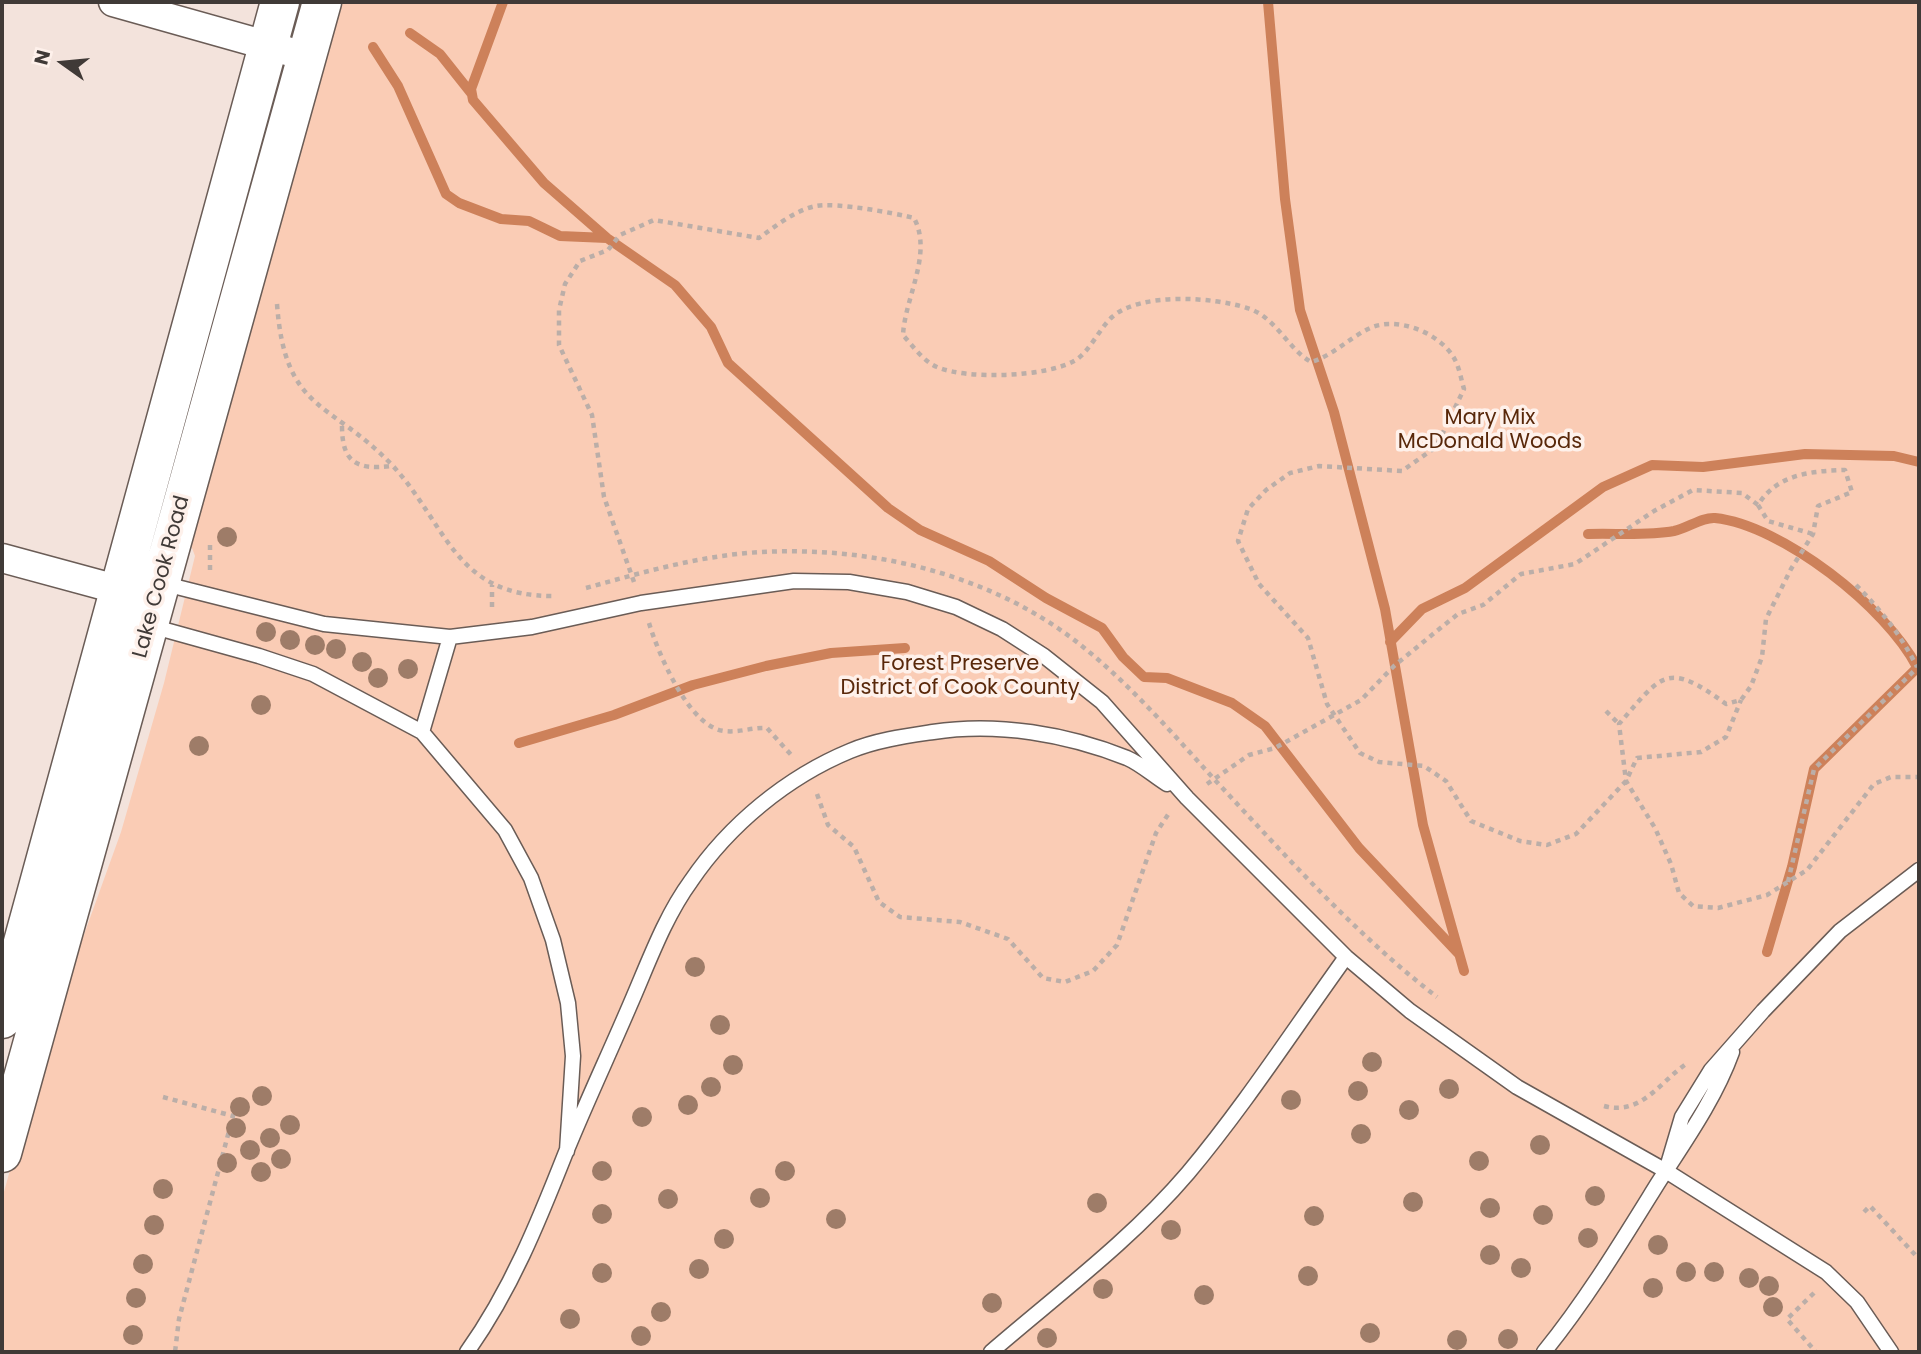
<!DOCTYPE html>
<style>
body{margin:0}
#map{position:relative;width:1921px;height:1354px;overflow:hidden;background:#f3e3dc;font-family:Poppins,sans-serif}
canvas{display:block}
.frame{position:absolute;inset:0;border:4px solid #403a37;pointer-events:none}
.north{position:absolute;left:28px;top:28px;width:70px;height:70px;-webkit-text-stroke:5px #fef1eb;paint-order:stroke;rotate:285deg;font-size:19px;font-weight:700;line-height:28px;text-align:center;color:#403a37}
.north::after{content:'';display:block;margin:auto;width:24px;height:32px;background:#403a37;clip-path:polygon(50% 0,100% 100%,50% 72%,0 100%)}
</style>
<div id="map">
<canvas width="1921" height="1354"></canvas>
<div class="frame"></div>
<div class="north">N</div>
</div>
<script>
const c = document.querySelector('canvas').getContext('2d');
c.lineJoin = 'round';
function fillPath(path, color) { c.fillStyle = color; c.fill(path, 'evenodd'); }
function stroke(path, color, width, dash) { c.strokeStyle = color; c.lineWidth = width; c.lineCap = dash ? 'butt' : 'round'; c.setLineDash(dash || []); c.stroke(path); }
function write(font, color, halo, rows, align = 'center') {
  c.font = font + ' Poppins,sans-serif'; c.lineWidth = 7; c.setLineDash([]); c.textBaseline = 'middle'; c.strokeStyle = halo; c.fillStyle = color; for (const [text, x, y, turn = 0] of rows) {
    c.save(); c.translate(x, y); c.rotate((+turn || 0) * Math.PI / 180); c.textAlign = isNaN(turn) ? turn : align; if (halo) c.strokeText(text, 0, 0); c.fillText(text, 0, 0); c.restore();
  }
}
fillPath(new Path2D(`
 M335,2H1919V1352H2V1199L46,1040L121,832L164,683L195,556L189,540Z`), '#faccb5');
stroke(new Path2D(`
 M503,2L471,89L473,100L544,183L607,238L675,285L711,327L728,363L888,508L920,530L989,561L1046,598L1102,628L1123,657L1144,677L1167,678L1232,703L1265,726L1359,848L1459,954
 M1268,2L1285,199L1300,310L1334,412L1385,609L1423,825L1464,971
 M410,33L440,54L471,93
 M373,47L398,86L446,194L459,203L501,219L529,221L560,236L607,238
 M1588,534C1616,533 1647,536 1674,531C1688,528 1702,517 1715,518C1782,525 1887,608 1917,667
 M1390,642L1422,609L1465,588L1603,487L1652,465L1703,467L1805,454L1894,456L1919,462
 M519,743L614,715L693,685L766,666L831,653L905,648
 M1767,952L1792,867L1814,769L1919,666`), '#cd815a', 10);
const lane = new Path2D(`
 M161,583L324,624L450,637L532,627L641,603L794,581L849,582L907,592L956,607L1002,629L1044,656L1102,702L1187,798L1346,957L1410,1011L1517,1087L1666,1171L1826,1272L1857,1302L1891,1352
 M151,626L259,656L313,674L422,732L505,830L531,878L553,940L568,1003L573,1056L567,1151
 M422,732L450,637
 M1666,1171L1682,1117L1711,1070L1763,1011L1840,931L1919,870
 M467,1352C511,1290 538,1223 566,1152C586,1103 609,1054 630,1005C648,964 664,918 691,881C729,825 787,777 850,751C876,740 906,736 933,732C997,722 1067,734 1127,758C1141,764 1154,776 1167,784
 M991,1352C1057,1295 1131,1240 1188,1173C1245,1105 1294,1029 1346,957
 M1544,1352C1587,1299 1622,1241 1658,1183C1685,1141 1715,1099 1732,1052`);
const street = new Path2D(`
 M113,2L287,51
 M2,558L120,590`);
const secondary = new Path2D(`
 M2,1019L280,2
 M2,1153L322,2`);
stroke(lane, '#6a5c56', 17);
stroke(street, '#6a5c56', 31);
stroke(secondary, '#6a5c56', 41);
stroke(new Path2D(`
 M277,304C285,413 330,400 392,465C447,524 454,597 554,596
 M342,426C342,463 357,470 391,466
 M1758,505L1768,521L1813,534
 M210,545V571
 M634,582L604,497L592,415L559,345V310L565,284L580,261L608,250L620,235L654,220L759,238C776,226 795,210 816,206C835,202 894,213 914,218C933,254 905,297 903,335C912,345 924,362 937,367C968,380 1045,377 1074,361C1089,353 1099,329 1112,317C1140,292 1213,297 1247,308C1275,316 1287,348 1311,362C1332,356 1348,339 1368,329C1395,315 1439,332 1454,358C1459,366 1461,379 1464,389L1436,447L1402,471L1319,466L1290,473L1266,490L1248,509L1238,541L1259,584L1308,638L1327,704L1360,753L1379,762L1424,766L1446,781L1471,821L1520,841L1547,845L1576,834L1626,781L1637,758L1701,752L1726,737L1741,700
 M1856,585C1881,610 1901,635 1917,667
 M586,588C644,572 702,555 762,552C876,546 999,576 1088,651C1134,689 1174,735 1214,779C1285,855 1354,933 1437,997
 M492,607V585
 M649,623C658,653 689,727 724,731C739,733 753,727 767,728L793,757
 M1606,711L1619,724
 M1207,784L1249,755L1275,748L1361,700L1394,666L1438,630L1458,614L1483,605L1521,574L1575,564L1654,511L1693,490L1742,493L1758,505C1777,474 1811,471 1845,470L1852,492L1818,506L1813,534L1791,569L1766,619L1762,657L1751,686L1741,700L1726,704C1667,661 1663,673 1619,724L1626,781L1655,828L1671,864L1679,893L1693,906L1718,908L1767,895L1807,870L1874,784L1891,777H1919
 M817,794L828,825L854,847L879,902L900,917L960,922L1008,939L1043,978L1065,982L1093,971L1117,945L1156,833L1169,813
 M1788,882L1814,769L1919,666
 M163,1097L233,1116L179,1319L175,1352
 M1604,1106C1641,1116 1660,1082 1686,1064
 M1864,1212L1870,1206L1919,1259
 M1814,1293L1787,1319L1816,1352`), '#bbaea8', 4.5, [5, 5]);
stroke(lane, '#fff', 14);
stroke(street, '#fff', 28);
stroke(secondary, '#fff', 38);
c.fillStyle = '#9e7c68';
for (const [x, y] of [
 [227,537],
 [266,632],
 [290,640],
 [315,645],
 [336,649],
 [362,662],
 [408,669],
 [378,678],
 [261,705],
 [199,746],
 [695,967],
 [720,1025],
 [1372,1062],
 [733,1065],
 [711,1087],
 [1449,1089],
 [1358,1091],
 [262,1096],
 [1291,1100],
 [688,1105],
 [240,1107],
 [1409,1110],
 [642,1117],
 [290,1125],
 [236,1128],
 [1361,1134],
 [270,1138],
 [1540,1145],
 [250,1150],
 [281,1159],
 [1479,1161],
 [227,1163],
 [602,1171],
 [785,1171],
 [261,1172],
 [163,1189],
 [1595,1196],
 [760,1198],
 [668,1199],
 [1413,1202],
 [1097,1203],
 [1490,1208],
 [602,1214],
 [1543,1215],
 [1314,1216],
 [836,1219],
 [154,1225],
 [1171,1230],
 [1588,1238],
 [724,1239],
 [1658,1245],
 [1490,1255],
 [143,1264],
 [1521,1268],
 [699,1269],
 [1686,1272],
 [1714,1272],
 [602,1273],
 [1308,1276],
 [1749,1278],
 [1769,1286],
 [1653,1288],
 [1103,1289],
 [1204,1295],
 [136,1298],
 [992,1303],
 [1773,1307],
 [661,1312],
 [570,1319],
 [1370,1333],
 [133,1335],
 [641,1336],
 [1047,1338],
 [1508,1339],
 [1457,1340]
]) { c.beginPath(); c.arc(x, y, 10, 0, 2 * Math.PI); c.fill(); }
write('21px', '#59280a', '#fef1eb', [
 ["Mary Mix",1490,419],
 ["McDonald Woods",1490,443],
 ["Forest Preserve",960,665],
 ["District of Cook County",960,689]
]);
write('21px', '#403a37', '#fef1eb', [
 ["Lake Cook Road",162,577,-75]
]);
</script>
